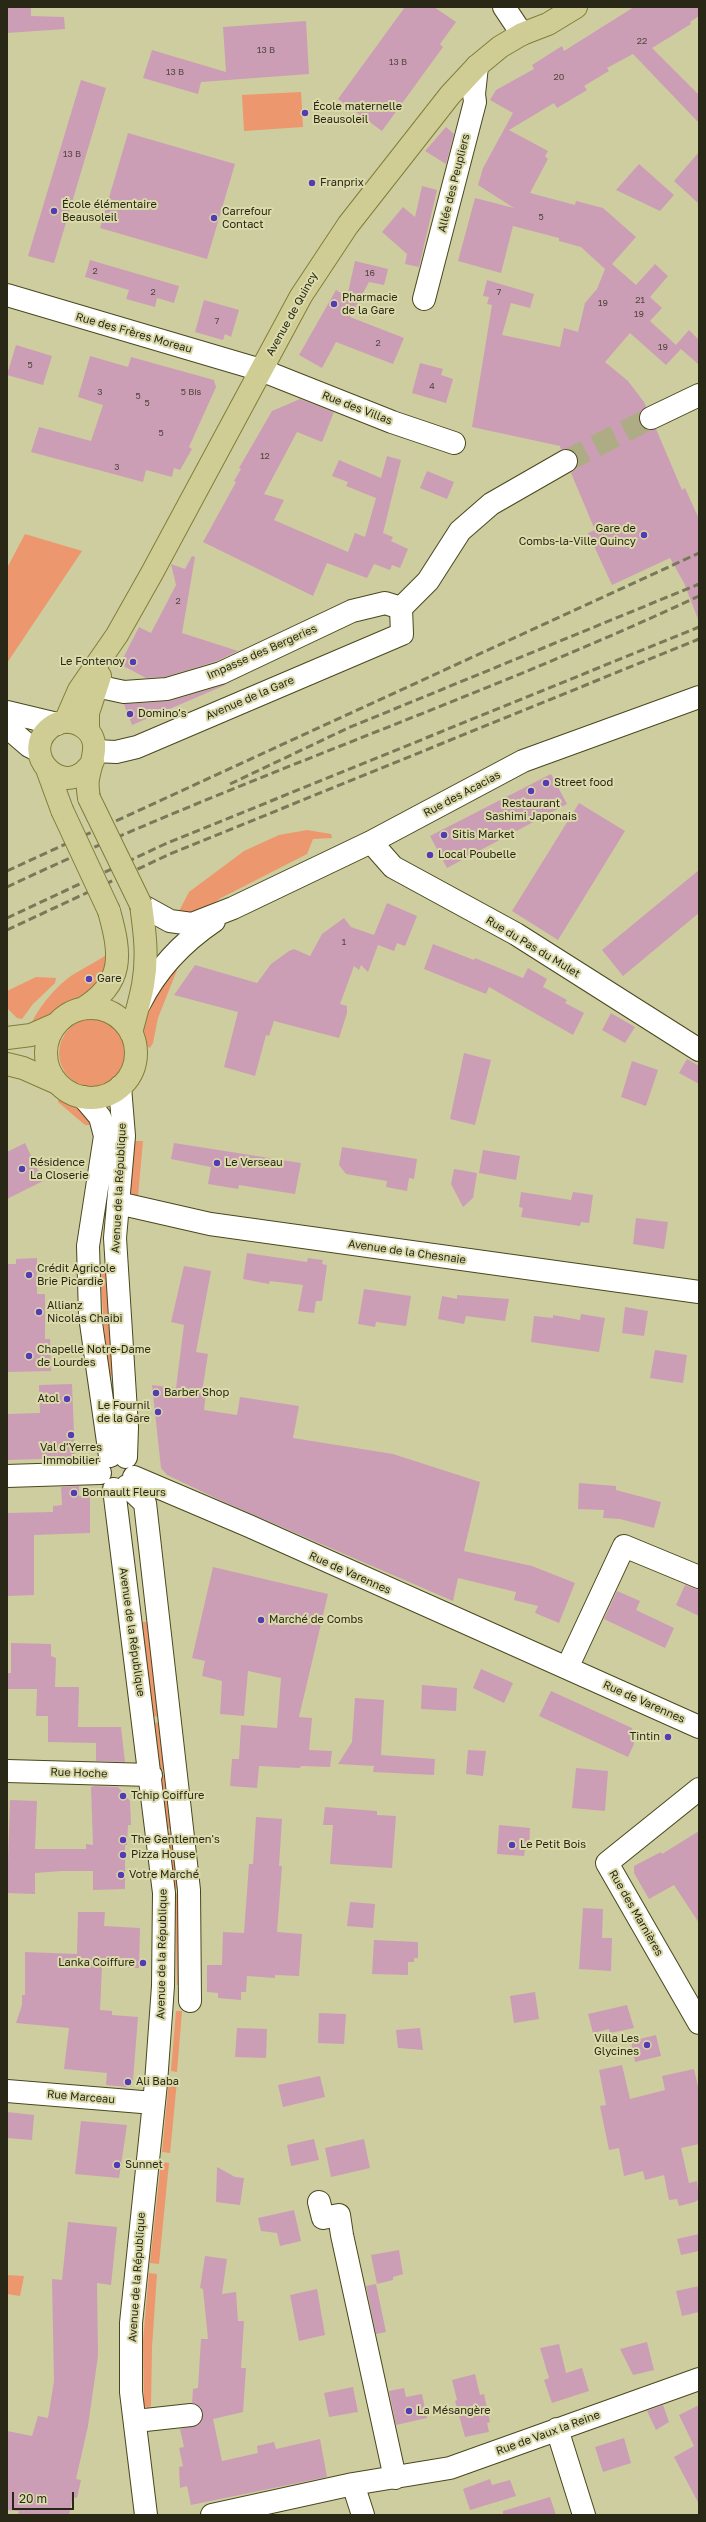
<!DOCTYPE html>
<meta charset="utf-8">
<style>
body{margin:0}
#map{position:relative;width:706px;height:2522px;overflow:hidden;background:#cecd9f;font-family:"Golos Text",sans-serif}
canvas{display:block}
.frame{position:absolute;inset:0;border:8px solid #292816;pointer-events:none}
.scale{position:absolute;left:12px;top:2492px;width:62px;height:18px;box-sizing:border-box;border:2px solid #292816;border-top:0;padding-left:5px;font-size:12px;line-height:14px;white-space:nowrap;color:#292816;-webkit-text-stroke:3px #dbdaab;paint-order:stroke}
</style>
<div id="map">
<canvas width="706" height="2522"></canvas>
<div class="frame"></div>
<div class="scale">20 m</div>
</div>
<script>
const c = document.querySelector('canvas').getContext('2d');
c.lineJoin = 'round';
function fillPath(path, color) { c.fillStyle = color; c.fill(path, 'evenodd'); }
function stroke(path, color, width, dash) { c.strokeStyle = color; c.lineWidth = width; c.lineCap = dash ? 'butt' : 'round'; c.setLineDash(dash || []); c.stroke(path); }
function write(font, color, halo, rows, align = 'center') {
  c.font = font + ' "Golos Text",sans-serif'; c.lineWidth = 4; c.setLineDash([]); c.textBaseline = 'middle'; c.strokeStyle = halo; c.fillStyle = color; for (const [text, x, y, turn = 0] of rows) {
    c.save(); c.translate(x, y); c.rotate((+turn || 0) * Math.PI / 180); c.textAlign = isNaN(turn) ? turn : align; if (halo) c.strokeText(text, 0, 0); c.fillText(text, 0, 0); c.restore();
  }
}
fillPath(new Path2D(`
 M301,92L303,127L244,131L242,95Z
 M25,534L82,551L7,663V568Z
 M307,830L331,834L332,838L313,839L307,854L221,898L207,908L188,914L178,913L189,892L244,851L279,835Z
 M111,951L107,981L80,1001L59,1011L50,1020L31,1026C35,1010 60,982 74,974C87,966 99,961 111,951Z
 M173,965L177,970L158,1018L153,1043L150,1048C146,1046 146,1043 145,1038C139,1011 160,988 173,965Z
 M36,977L56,978L55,983L33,1004L22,1019L17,1018L7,1008V991Z
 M59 1053a34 34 0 1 1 68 0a34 34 0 1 1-68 0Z
 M59,1098L76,1105L95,1125H85L58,1102Z
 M129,1141H143L138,1196L134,1197C121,1184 128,1157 129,1141Z
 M108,1272L116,1375L108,1376L100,1273Z
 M141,1622H149L160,1716L152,1717Z
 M161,1722L167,1769L159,1770L153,1723Z
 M169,1774L175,1828L167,1829L161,1775Z
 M175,1832L182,1888L175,1889L168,1833Z
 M183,1893L185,1985H177L175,1894Z
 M176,2011H182L177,2072L171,2071Z
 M169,2080L177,2081L170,2153L162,2152Z
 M161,2162L169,2163L159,2264L150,2263Z
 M149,2273L157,2274L152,2347L151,2406L147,2408L144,2405L143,2341Z
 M7,2275L24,2276L20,2296L7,2294Z`), '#ec976d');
fillPath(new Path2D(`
 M7,7H31V16L64,17L65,29L7,33Z
 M405,7H434L456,22L440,44L443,47L382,131L338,99Z
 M634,7H699V16L690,22L691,24L652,48L699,95V123L633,54L607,68L609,71L584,86L587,90L557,108L554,103L509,130L548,151L545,156L548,159L530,193L575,205L576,201L603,208L636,237L612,264L636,285L655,264L668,276L650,297L662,308L650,321L676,345L689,330L699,340V365L681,349L666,365L630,333L605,362L628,381L644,402L646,407L639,417L640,424L644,428L656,429L682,490L685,488L699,519L698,619L684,583L670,558L612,585L588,533L595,530L571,473L577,468L578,461L573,450H561L560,446L472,427L492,305L487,304L489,297L483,296L487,280L534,294L530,308L511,303L502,335L560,347L564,328L578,332L585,303L597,289L605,269L581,247L559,241V238L513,226L501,273L458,261L475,198L514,208L478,185L483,168L513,113L490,100L496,90L534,69L532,65L562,46L564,51Z
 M306,21L309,74L201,82L198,94L143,78L152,50L226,72L223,27Z
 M81,80L106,88L54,263L28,256Z
 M446,127L454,134L446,164L425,151Z
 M128,133L235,164L207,259L100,228Z
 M699,152V204L674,181Z
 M639,164L674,195L660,211L616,190Z
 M422,186L437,190L419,267L405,264L407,254L382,232L403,207L415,217Z
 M90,260L179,286L174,303L157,298L155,307L126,299L129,290L85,277Z
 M355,261L388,269L384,285L369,282L350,317L404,338L393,364L336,342L322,368L299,355L336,290L347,297Z
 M204,300L239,310L231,337L225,334L223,340L195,332Z
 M16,345L52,356L43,385L7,375Z
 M90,356L128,367L131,357L214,380L216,387L189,447L192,449L180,470L174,468L172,477L146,470L143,482L31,452L39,427L91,441L103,405L78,397Z
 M420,363L443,369L441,375L453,379L446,403L412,393Z
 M300,399L334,412L322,442L297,432L264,494L284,500L274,520L348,552L355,533L365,537L376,498L346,486L348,482L332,476L339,460L381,478L387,456L401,460L383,533L393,537L391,541L408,549L400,568L392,565L390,570L374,564L367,578L327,563L313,596L203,542L236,482L234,481L241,469L239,468L272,411Z
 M427,471L454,482L447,499L420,488Z
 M192,556L195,557L182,633L238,651L217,661L165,677L146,678L120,664L139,627L151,633L176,585L171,564L185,569Z
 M230,683L132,725L124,704L170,701Z
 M551,774L567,804L447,868L430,836Z
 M579,803L625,831L558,940L512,911Z
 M699,870V913L623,976L602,950Z
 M387,903L417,916L405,946L397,943L394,951L378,945L368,972L361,965L359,970L354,966L340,1004L347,1006V1013L339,1038L274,1021L269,1036L266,1035L255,1076L224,1067L238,1012L174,995L195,965L257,983L271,964L289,951L294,949L310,956L322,934L344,918L351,927L374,935Z
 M433,944L474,960L475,958L523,978L528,968L547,979L543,987L567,1000L565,1003L584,1013L573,1035L489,987L486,994L424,969Z
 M611,1013L635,1027L625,1043L602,1030Z
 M464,1053L491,1060L475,1125L450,1119Z
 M687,1059L699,1066V1084L679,1073Z
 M632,1061L658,1070L646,1106L621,1097Z
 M25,1143L43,1181L7,1199V1152Z
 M174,1143L301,1163L295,1194L239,1185L238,1189L208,1184L211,1167L171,1159Z
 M342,1147L417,1159L414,1179L409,1178L407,1191L386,1187L387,1181L346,1174L339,1165Z
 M483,1150L520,1156L516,1180L479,1173Z
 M454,1169L477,1173L473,1198L463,1207L451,1184Z
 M521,1192L571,1200L573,1192L593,1195L589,1223L581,1222L580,1226L521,1217L523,1208L519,1207Z
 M636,1218L668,1222L664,1249L633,1244Z
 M247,1253L307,1262L308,1258L323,1260L322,1264L327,1265L322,1301H316L314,1313L298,1311L303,1285L270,1281L269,1284L243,1279Z
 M37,1258V1294H45V1339H50L51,1371L7,1372V1264H16V1259Z
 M184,1266L211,1271L196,1352L208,1354L202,1392L206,1393L204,1410L237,1415L240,1397L299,1406L293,1438L393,1454L480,1482L464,1551L532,1566L575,1583L559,1623L535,1613L538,1606L514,1600L516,1592L458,1578L453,1601L224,1502L167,1475L161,1468L152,1385L176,1388L184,1325L171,1322Z
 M364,1289L411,1296L406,1326L376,1322L375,1327L358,1324Z
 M457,1295L509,1299L505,1321L466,1316L464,1324L438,1319L442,1296L457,1299Z
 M625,1307L648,1311L644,1336L622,1333Z
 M581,1314L605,1318L599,1352L531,1342L534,1316L553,1318V1315L580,1320Z
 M655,1350L687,1355L683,1383L650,1378Z
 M72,1384L75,1458L7,1460V1414L40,1413L39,1385Z
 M579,1483L616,1486V1490L661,1502L654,1528L620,1519L603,1518L604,1510L578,1509Z
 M79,1486V1496H90V1533L34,1535V1595L7,1596V1513L53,1512V1506L62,1505L61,1487Z
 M213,1567L328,1594L299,1717L312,1718L309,1750L332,1751L330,1767L301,1766L300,1768L259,1766L257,1788L230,1786L232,1759H239L241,1725L277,1728L281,1678L248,1671L244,1716L220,1714L222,1681L202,1676L205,1661L192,1658Z
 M685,1585L699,1590V1616L676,1605Z
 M617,1591L640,1601L636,1610L674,1628L665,1648L604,1619Z
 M11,1643L51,1644V1656L56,1658L55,1687H79L78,1727H121L125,1762L96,1761V1743L48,1742V1716H36L37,1689H7V1673H11Z
 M481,1669L513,1683L504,1703L473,1688Z
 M422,1685L457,1688L456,1711L421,1709Z
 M551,1691L632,1728L634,1744L628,1757L539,1716Z
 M355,1698L384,1700L381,1755L435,1759L434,1775L373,1772L374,1766L338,1764L352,1742Z
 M468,1750L486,1751L483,1776L466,1774Z
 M576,1768L608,1771L605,1811L572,1808Z
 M95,1786L118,1787L130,1801L131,1825H128L127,1845H125V1889L93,1890V1871H62L35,1873V1894L7,1893L10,1800L37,1801L35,1849H86V1844L93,1845L91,1787Z
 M325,1807L377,1811V1815L396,1816L392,1868L330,1864L333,1825H323Z
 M256,1817L282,1819L279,1866H282L277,1932L302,1934L299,1976L275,1975V1978L247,1976L246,1992H241V2000L218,1998V1993L207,1992V1965H222L223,1932L244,1933L249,1864H253Z
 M499,1825L530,1828L529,1850H525L524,1856L497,1854Z
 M699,1831V1923L674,1885L649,1899L634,1873V1866L661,1852L662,1854Z
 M350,1902L375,1904L373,1928L347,1926Z
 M583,1908L603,1909L602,1938H612L611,1971L579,1969Z
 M78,1912H105L104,1926L140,1928L139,1968L102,1967L100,2010L112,2011V2015L138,2017L133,2080L127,2087L106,2085L107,2073L64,2069L69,2028L16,2023L22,2005V1995H25V1952L77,1954Z
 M374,1940L418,1942V1958H414V1962H408V1975L372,1974Z
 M535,1992L539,2019L514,2023L510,1996Z
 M627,2005L634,2028L610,2033L609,2029L593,2033L588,2014Z
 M319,2013L346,2014L344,2044L318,2043Z
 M237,2028L267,2029L266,2058L235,2057Z
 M420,2028L423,2050L398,2048L396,2030Z
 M656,2035L661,2056L635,2062L631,2041Z
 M622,2065L630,2099L665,2090L662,2076L694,2069L699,2091V2144L681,2148L689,2183L697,2181L699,2199L695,2202L679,2206L677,2199L669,2200L664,2175L645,2180L643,2171L624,2176L619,2148L609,2150L600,2106L606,2105L599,2070Z
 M320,2076L325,2097L283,2107L278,2085Z
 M7,2112L34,2115L32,2140L7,2138Z
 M81,2121L127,2125L119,2178L75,2174Z
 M314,2139L319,2160L291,2166L287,2145Z
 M364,2139L370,2168L331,2177L325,2148Z
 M217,2167L235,2177L244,2178L240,2205L216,2202Z
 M294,2210L301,2241L280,2246L277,2233L261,2231L258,2218Z
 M68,2222L117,2227L111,2285L97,2283L98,2356L88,2426L76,2479L81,2480L77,2498L73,2497L69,2515H18L19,2511L7,2510V2431L32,2436L38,2416L48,2418L54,2381L52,2279L62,2280Z
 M699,2234V2251L681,2255L677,2239Z
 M399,2250L403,2274L393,2277V2280L377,2284L371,2255Z
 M205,2256L227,2259L222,2294L236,2292L238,2321H244L241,2368H246L243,2412L213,2419L222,2461L258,2453L257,2446L274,2442L276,2449L320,2439L327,2477L191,2505L187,2486L180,2488L179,2467L183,2466L179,2448L184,2447L180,2429L198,2425L203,2414L201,2407L192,2403L193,2389L198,2388L201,2339H208L203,2289L200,2288Z
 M376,2284L386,2332L376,2334L366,2286Z
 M699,2286V2312L682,2316L676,2291Z
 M317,2289L325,2335L299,2341L290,2295Z
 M647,2342L654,2370L633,2375L620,2349Z
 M559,2344L566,2373L582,2368L589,2391L552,2403L544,2380L549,2378L540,2348Z
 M475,2374L480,2395L484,2394L490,2422L487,2423L489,2432L465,2437L455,2401L457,2400L452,2380Z
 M353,2387L358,2412L329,2417L324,2393Z
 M404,2388L406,2397L422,2394L427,2418L396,2425L389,2391Z
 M663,2405L669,2422L656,2430L647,2411Z
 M699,2405V2504L674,2457L694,2446L679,2415Z
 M624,2438L631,2463L603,2472L595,2447Z
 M490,2479L492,2485L510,2480L516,2496L470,2510L463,2489Z
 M550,2497L556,2515H503V2511Z`), '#cb9eb5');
stroke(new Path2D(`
 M566,461L651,418`), '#adac84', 22, [22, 11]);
const minor = new Path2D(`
 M504,7L522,34
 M7,295L261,370L392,422L454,443
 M424,299L475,102L474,94L477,66
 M651,418L699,395
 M96,686L124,692L167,689L221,673L352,611L385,603L401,608
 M7,712L57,724
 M7,727L29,746L39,751
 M95,751L116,752L137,747L402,634L401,608L428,581L460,531L491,504L566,461
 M371,842L393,867L516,934L699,1050
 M141,905L170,921L192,924L233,908L371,842L523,761L699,697
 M140,1003C157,969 183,942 214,921
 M120,1087L124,1136L115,1238L127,1427L126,1457
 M83,1097L100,1117L105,1136L88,1246L90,1316L110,1456
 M118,1203L210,1224L699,1292
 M7,1476L100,1473
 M134,1477L249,1526L699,1727
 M127,1486L145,1503L189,1890L190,2001
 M114,1489L164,1893L163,1986L156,2083L131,2323V2392L146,2515
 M567,1668L624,1546L699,1577
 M7,1771L151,1775
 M699,1789L607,1863L699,2023
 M7,2091L154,2103
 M319,2202L323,2218L339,2215L342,2235L395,2478
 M136,2421L191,2415
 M557,2429L584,2515
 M353,2484L363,2515
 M212,2515L353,2484L450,2468L699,2379`);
const major = new Path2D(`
 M65,722L79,690L117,635L152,573L301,296L348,225L450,95L477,66L500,47L522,34L548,24L576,7
 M88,731V713L100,676
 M47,769L62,810
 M89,798C88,792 87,785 88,779C91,760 104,738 80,725C72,721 62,721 54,725C14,750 65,806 93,761
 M46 1053a45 45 0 1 1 90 0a45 45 0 1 1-90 0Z
 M82,1009C125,983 121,954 109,911
 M131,1033C135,1017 140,1001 143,985C148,958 145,933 141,905
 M7,1038L31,1035L56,1024
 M7,1064L23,1068L57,1083`);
stroke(minor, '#49481d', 24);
stroke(major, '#817e39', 24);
stroke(minor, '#fff', 22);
stroke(major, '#d0cd94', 22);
stroke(new Path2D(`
 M230,784L348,728L699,584
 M7,871L699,553
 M7,887C233,780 472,702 699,596
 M7,918L165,844L699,627
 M7,930L170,854L699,639`), '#797858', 3, [8, 4]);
const majorBridge = new Path2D(`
 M89,798L141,905
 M62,810L109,911`);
stroke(majorBridge, '#817e39', 24, []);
stroke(majorBridge, '#d0cd94', 22);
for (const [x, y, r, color] of [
 [305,113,4,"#553bb3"],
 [312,183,4,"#553bb3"],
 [54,211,4,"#553bb3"],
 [214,218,4,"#553bb3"],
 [334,304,4,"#553bb3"],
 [644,535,4,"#553bb3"],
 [133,662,4,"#553bb3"],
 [130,714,4,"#553bb3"],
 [546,783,4,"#553bb3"],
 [531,791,4,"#553bb3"],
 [444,835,4,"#553bb3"],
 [430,855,4,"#553bb3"],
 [89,979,4,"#553bb3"],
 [217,1163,4,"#553bb3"],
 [22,1169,4,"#553bb3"],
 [29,1275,4,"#553bb3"],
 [39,1312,4,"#553bb3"],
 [29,1356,4,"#553bb3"],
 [156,1393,4,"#553bb3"],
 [67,1399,4,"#553bb3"],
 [158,1412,4,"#553bb3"],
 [71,1435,4,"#553bb3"],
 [74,1493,4,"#553bb3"],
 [261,1620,4,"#553bb3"],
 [668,1737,4,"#553bb3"],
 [123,1796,4,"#553bb3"],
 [123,1840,4,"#553bb3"],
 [512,1845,4,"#553bb3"],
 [123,1855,4,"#553bb3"],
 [121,1875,4,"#553bb3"],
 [143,1963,4,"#553bb3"],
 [647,2045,4,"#553bb3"],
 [128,2082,4,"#553bb3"],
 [117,2165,4,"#553bb3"],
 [409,2411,4,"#553bb3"]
]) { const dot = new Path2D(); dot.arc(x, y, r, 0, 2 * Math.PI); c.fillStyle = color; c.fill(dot); stroke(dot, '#dbdaab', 1.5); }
write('9px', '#52463e', null, [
 ["22",642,41],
 ["13 B",266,50],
 ["13 B",398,62],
 ["13 B",175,72],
 ["20",559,77],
 ["13 B",72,154],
 ["5",541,217],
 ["2",95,271],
 ["16",370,273],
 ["2",153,292],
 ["7",499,292],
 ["21",640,300],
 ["19",603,303],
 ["19",639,314],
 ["7",217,321],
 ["2",378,343],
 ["19",663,347],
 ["5",30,365],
 ["4",432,386],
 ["3",100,392],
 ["5 Bis",191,392],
 ["5",138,396],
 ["5",147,403],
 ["5",161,433],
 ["12",265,456],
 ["3",117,467],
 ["2",178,601],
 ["1",344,942]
]);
write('11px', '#292816', '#dbdaab', [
 ["École maternelle",313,107],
 ["Beausoleil",313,120],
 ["Franprix",320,183],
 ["École élémentaire",62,205],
 ["Beausoleil",62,218],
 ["Carrefour",222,212],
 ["Contact",222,225],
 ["Pharmacie",342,298],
 ["de la Gare",342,311],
 ["Gare de",636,529,"right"],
 ["Combs-la-Ville Quincy",636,542,"right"],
 ["Le Fontenoy",125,662,"right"],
 ["Domino's",138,714],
 ["Street food",554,783],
 ["Restaurant",531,804,"center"],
 ["Sashimi Japonais",531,817,"center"],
 ["Sitis Market",452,835],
 ["Local Poubelle",438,855],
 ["Gare",97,979],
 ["Résidence",30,1163],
 ["La Closerie",30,1176],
 ["Le Verseau",225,1163],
 ["Crédit Agricole",37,1269],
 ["Brie Picardie",37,1282],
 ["Allianz",47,1306],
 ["Nicolas Chaibi",47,1319],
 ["Chapelle Notre-Dame",37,1350],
 ["de Lourdes",37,1363],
 ["Barber Shop",164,1393],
 ["Atol",59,1399,"right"],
 ["Le Fournil",150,1406,"right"],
 ["de la Gare",150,1419,"right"],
 ["Val d'Yerres",71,1448,"center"],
 ["Immobilier",71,1461,"center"],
 ["Bonnault Fleurs",82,1493],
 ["Marché de Combs",269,1620],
 ["Tintin",660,1737,"right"],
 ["Tchip Coiffure",131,1796],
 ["The Gentlemen's",131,1840],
 ["Le Petit Bois",520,1845],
 ["Pizza House",131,1855],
 ["Votre Marché",129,1875],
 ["Lanka Coiffure",135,1963,"right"],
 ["Villa Les",639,2039,"right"],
 ["Glycines",639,2052,"right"],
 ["Ali Baba",136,2082],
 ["Sunnet",125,2165],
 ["La Mésangère",417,2411]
], 'left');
write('11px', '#292816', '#dbdaab', [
 ["Allée des Peupliers",454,183,-76],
 ["Avenue de Quincy",292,314,-61],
 ["Rue des Frères Moreau",134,333,16],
 ["Rue des Villas",357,408,21],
 ["Impasse des Bergeries",262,652,-24],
 ["Avenue de la Gare",250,698,-23],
 ["Rue des Acacias",462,794,-28],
 ["Rue du Pas du Mulet",533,947,31],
 ["Avenue de la République",119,1188,-87],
 ["Avenue de la Chesnaie",407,1252,8],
 ["Rue de Varennes",350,1573,24],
 ["Avenue de la République",132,1632,82],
 ["Rue de Varennes",644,1702,24],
 ["Rue Hoche",79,1773,2],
 ["Rue des Marnières",636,1913,60],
 ["Avenue de la République",162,1954,-89],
 ["Rue Marceau",81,2097,5],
 ["Avenue de la République",137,2277,-86],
 ["Rue de Vaux la Reine",548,2433,-20]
]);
</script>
